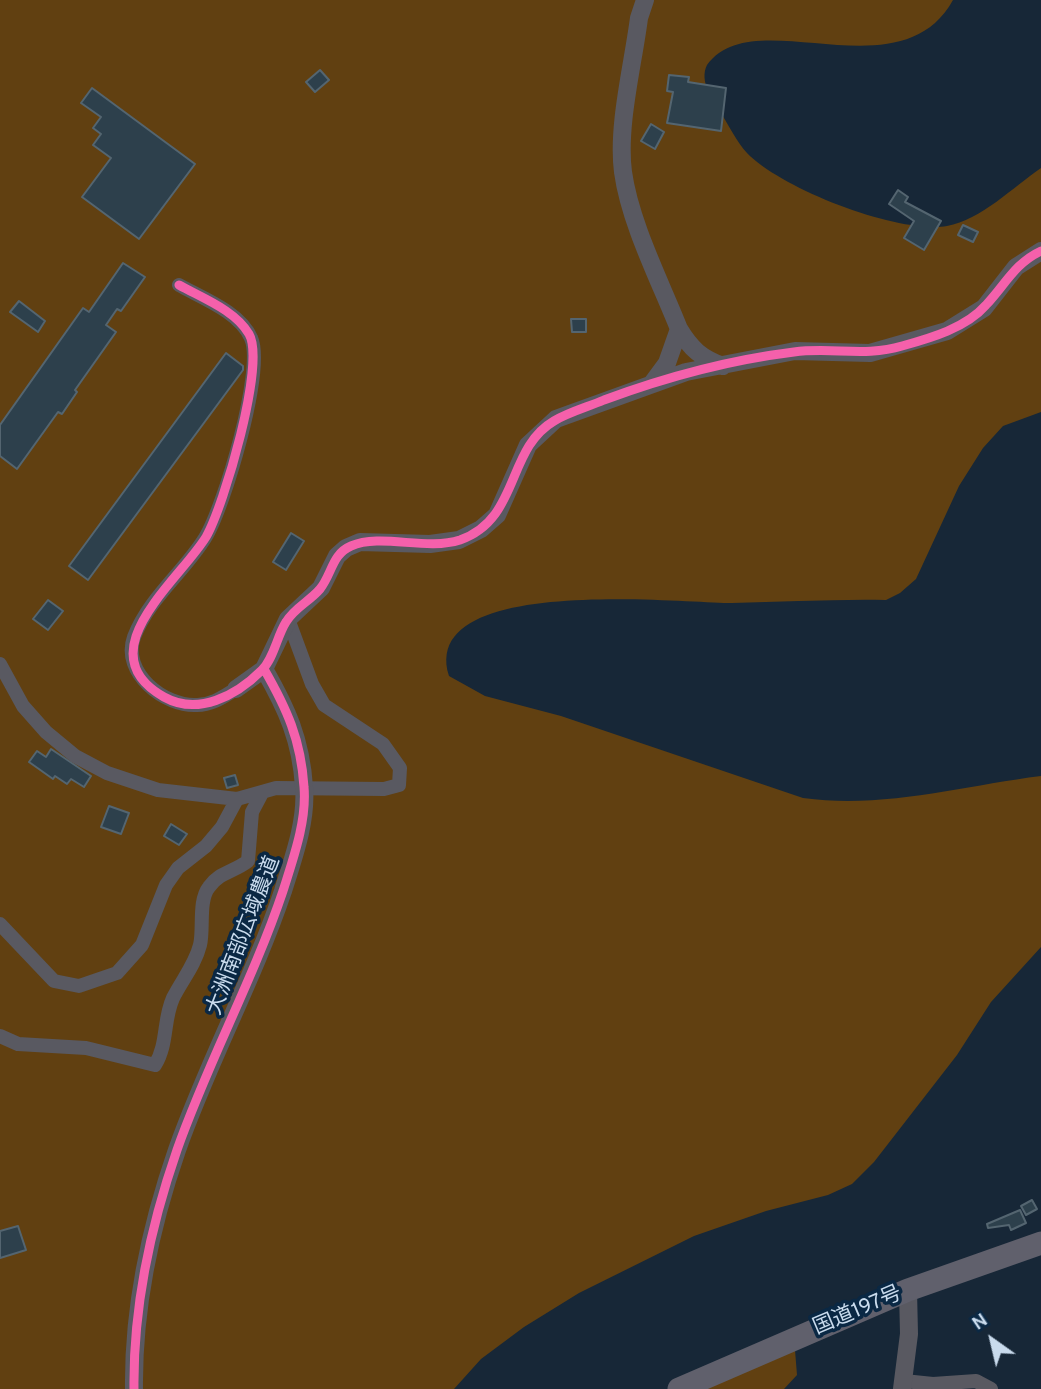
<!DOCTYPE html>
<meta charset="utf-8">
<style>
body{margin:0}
#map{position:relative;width:1041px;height:1389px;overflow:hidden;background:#172737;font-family:Overpass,sans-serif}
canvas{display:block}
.north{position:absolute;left:957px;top:1305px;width:70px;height:70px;-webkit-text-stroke:5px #0a2844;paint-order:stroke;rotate:326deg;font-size:19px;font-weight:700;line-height:28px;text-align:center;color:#c9dbed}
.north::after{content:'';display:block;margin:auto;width:24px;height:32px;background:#c9dbed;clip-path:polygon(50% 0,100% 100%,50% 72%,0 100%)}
</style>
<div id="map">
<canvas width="1041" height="1389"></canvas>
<div class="north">N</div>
</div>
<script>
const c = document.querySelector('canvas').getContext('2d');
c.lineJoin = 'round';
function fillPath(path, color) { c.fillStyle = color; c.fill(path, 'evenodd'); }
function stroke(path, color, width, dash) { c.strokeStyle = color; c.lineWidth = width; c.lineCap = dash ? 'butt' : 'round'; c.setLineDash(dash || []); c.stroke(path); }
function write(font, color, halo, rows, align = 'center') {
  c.font = font + ' Overpass,"Noto Sans JP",sans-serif'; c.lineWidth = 7; c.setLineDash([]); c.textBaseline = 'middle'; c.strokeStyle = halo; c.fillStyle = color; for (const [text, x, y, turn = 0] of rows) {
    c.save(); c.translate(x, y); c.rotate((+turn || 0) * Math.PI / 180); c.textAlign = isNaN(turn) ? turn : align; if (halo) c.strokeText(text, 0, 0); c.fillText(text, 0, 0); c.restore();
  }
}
fillPath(new Path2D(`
 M0,0H953C900,96 753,0 707,65C699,81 712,100 721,113C729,126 737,142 747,153C782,189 897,234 947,226C981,220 1013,187 1041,168V412L1003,426L983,448L959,486L916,579L900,593L886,600C835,599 784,602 732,603C680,603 418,574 449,676L485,696L561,716L803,798C884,809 961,786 1041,776V947L991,1002L957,1055L874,1162L852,1184L828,1195L766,1211L694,1236L579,1293L524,1327L481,1359L454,1389H0Z
 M795,1350L797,1375L784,1389H700Z`), '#614011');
const building = new Path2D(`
 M320,70L329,80L315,92L306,82Z
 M669,75L689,77L688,82L726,88L721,131L667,123L673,92L667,91Z
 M92,88L195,164L139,239L82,197L111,158L93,145L101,134L93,128L101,117L81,103Z
 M651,124L664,132L655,149L641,141Z
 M898,190L908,197L905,202L941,221L924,250L904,238L914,221L889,204Z
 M963,225L978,232L973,242L958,235Z
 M123,263L145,277L121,311L117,309L106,325L116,332L75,390L77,392L62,414L58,412L17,469L0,456V425L83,308L89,312Z
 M19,301L45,321L38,332L10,312Z
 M571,319H586V332H572Z
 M226,353L243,366V370L88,580L69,566Z
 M291,533L304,541L286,570L273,562Z
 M48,600L63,611L48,630L33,619Z
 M51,749L91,776L84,787L71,779L67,784L55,776L53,779L29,762L37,751L46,757Z
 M235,775L238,785L227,788L224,778Z
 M109,806L129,813L121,834L101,827Z
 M171,824L187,834L179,845L164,836Z
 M1032,1200L1037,1209L1026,1215L1021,1206Z
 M1020,1210L1026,1223L1011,1230L1009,1225L988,1228L987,1224Z
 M18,1226L26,1250L0,1258V1231Z`);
fillPath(building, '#2d404c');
stroke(building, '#546570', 2);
stroke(new Path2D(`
 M179,285C202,298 240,312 251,338C265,369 224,508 205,538C184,572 149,598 134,637C121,673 165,707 197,705C212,705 223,697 236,689
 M0,664L23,706L46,732L75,756L107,773L158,790L237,799L276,788L384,789L399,785L400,768L383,744L324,705L312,684L288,619
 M0,924L54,981L79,986L117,973L142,945L166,885L178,868L206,846L222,827L237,799
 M0,1036L18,1044L86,1048L155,1065C168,1044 163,1020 173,998C182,980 195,965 200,945C204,929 198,901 209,887C219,872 234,872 248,861L252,812L261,795
 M904,1381L933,1384L976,1381L991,1389`), '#595961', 14);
stroke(new Path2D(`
 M645,0L639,18C633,65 617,126 623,172C630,223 660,281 679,329
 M653,382L667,363L679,329C691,349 701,358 723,366
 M236,689L264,669L288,619L321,588L337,556L346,548L360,542L430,544L459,540L481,529L497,515L528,445L556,419L686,372L795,351L870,353L947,331L984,308L1016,267L1041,251
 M134,1389C133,1309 151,1225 177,1150C208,1062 253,980 283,891C293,859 307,821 304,787C301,740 287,709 264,669
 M902,1389L909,1334L908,1290`), '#595961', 18);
stroke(new Path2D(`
 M679,1389L908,1290L1041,1243`), '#60606c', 23);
stroke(new Path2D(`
 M179,285C202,298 235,310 249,334C266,363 224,506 206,537C179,581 85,652 164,697C198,716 236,696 262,670C274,658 277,636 286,622C294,608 310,601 320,589C332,574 332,554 351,546C381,533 426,551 460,540C520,519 506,449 554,421C569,412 588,407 604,400C666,377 729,360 794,352C831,347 866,357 902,346C931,338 966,328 986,305C1005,285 1015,263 1041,251
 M134,1389C133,1309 151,1225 177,1150C208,1062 253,980 283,891C293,859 307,821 304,787C301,740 287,709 264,669`), '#f560ab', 9);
write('21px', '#c9dbed', '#0a2844', [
 ["大洲南部広域農道",245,936,-69],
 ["国道197号",858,1312,-23]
]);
</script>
